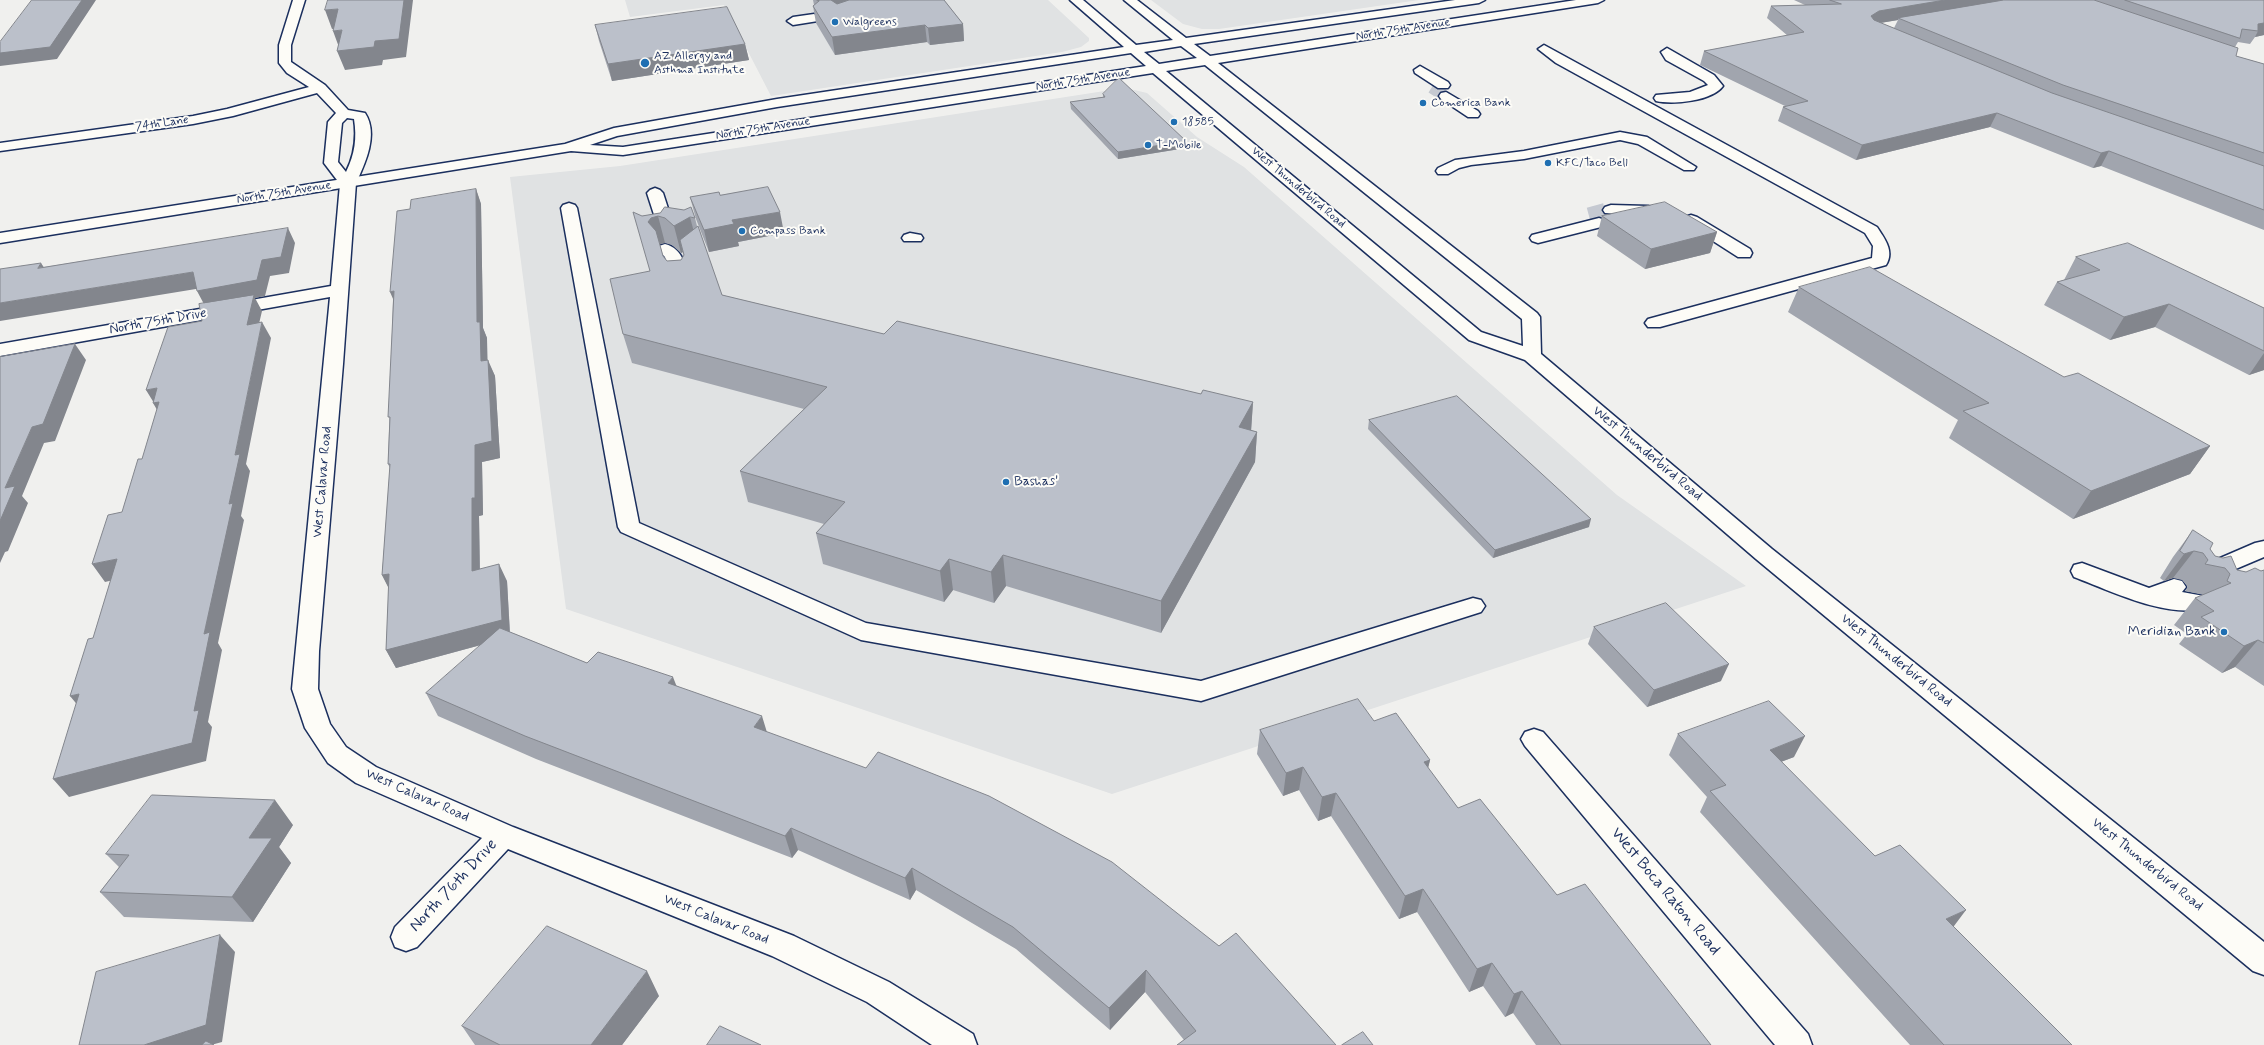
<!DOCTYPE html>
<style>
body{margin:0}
canvas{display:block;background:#f0f0ee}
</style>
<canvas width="2264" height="1045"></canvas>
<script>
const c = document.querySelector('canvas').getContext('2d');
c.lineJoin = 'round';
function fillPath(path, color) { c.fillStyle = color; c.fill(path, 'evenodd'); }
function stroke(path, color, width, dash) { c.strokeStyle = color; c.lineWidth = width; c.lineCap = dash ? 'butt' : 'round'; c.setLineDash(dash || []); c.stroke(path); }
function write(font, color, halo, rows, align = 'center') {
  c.font = font + ' Mynerve,sans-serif'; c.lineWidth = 4; c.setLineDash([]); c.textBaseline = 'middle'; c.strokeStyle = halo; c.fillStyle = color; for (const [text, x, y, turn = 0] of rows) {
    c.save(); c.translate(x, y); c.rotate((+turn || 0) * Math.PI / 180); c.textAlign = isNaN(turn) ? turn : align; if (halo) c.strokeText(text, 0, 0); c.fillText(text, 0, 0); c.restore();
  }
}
fillPath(new Path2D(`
 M625,0H1048L1089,38V41L1081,47L1062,52L771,96L724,5L630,17Z
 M1151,0H1419L1219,29H1202L1183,24Z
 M1130,89L1147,93L1197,137L1244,167L1617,495L1746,586L1112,794L566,609L510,177L620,166L1111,90Z`), '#e0e2e3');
stroke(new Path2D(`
 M1432,87L1446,96`), '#c5c9d1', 13, [13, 6]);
stroke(new Path2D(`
 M1589,216L1611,210`), '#c5c9d1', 17, [17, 8]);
const minor = new Path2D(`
 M293,0H305L291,45V62L325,85L348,110L365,113C379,134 365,164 356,183L343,364L319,651L318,689L330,724L346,747L376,767L513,827L794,936L889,982L973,1034L977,1045H932L867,1002L772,956L508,849L417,947L406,951L395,947L391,937L395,927L482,838L356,783L328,763L305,728L292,689L330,297L0,356V344L331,286L340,184L324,163L328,122L336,113L317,93L233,116L193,124L0,151V143L193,116L227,109L309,87L287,73L279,63V45ZM347,118L354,119C357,138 355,154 346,172L338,162L342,123Z
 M814,14L820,18L818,21L793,25L787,21L793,17Z
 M1544,45L1877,227C1884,238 1895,251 1886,265L1660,327H1648L1645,323L1648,319L1872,258L1873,246L1865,233L1556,63L1538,49Z
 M1667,48L1714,75L1723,86C1712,101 1673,105 1656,101L1654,98L1656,95L1690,92L1708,85L1704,81L1666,60L1661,52Z
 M1420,66L1448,82L1450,85L1448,88H1438L1415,73L1414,70Z
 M1446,92L1478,111L1480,114L1478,117H1468L1441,99L1439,96L1441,93Z
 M1620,132L1647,137L1696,167L1694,170H1684L1638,144L1620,140L1524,159L1471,165L1459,168L1448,174H1438L1436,171L1438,168L1455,160L1524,151Z
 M655,188L660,190L663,193L674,227L667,238H655L653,235L658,227L647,193L650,190Z
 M569,203L575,205L577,208L639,523L866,623L1201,681L1473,598L1481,600L1485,606L1481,612L1201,701L861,640L621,532L618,527L561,208L563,205Z
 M1611,205L1648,206L1654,208L1656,211L1654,214L1648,216L1605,213L1603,210L1605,207Z
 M1691,215L1697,217L1750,249L1752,253L1750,257H1738L1685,223L1683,220L1685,217Z
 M1599,218L1605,220L1607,223L1605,226L1538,243L1532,241L1530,238L1532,235Z
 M910,233L921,235L923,238L921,241H904L902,238L904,235Z
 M665,244C684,249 685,267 690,283L687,287H675L672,283L665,257L657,249L659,246Z
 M2264,541V557L2205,582L2197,580L2193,574L2197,568L2255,543Z
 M2082,563L2149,588L2174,579L2182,581L2186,587L2182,592L2204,596L2208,602L2204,608C2167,619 2109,590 2074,577L2071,571L2074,565Z
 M1534,729L1543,732L1808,1034L1812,1045H1775L1525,746L1521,739L1525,732Z`);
const major = new Path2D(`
 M1070,0H1083L1136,45L1173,40L1124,0H1137L1186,38L1455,0H1485L1479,3L1194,44L1210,56L1576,0H1604L1598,3L1218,63L1537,313L1540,317L1541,354L1772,549L2264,942V975L2253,971L1756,559L1525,360L1469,340L1153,73L623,155L571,151L0,243V233L565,144L614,128L777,99L1124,47ZM1181,46L1197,58L1159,64L1144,52ZM1131,53L1146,66L623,147L590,145L617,136L777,107ZM1205,65L1522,319L1523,346L1481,332L1166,71Z`);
stroke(minor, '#1b2f5e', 3);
stroke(major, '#1b2f5e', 3);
fillPath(minor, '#fdfcf7');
fillPath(major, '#fdfcf7');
fillPath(new Path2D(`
 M813,0H944L963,24L964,41L930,45L927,42L835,55L816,23L813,6L814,5Z
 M1794,0H2264V35L2255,37L2250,44L2238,42L2235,47L2236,56L2264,64V230L2101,166L2093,168L1990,127L1856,160L1778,121L1783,107L1785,106L1700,65L1704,51L1788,36L1767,18L1771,6L1805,5ZM1898,20L1894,28L1880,23Z
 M595,25L745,44L749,60L612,81L599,41Z
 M1103,94L1186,148L1118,159L1071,109L1070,102L1103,97Z
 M476,189L481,204L483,328L487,338V360L495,376L500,458L482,462L483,515L479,516L480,569L507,581L510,632L587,663L677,686L767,732L1336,1045L1184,1040L1145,992L1110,1030L1016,949L916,890L910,900L798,850L792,858L536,759L438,716L426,693L481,645L396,668L386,650L389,588L382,575L390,468L388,464L393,299L410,209Z
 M720,195L784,233L738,242L739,246L709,252L696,219L690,197Z
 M660,213L695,218L697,226L722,295L884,334L1201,394L1253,402L1251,430L1257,432L1255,462L1161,633L1006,586L994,603L953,590L944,602L823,564L816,533L824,524L748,502L740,471L804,409L632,363L623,334L650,271L642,216ZM665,243L672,245L681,253L683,252L684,256L681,260L667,261L663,256L660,244Z
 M1602,216L1717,232L1710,253L1645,269L1597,236Z
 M2076,257L2264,308V370L2249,375L2155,327L2110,340L2044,305L2057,282L2064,280Z
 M1799,287L2210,446L2190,474L2073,519L1949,438L1958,420L1788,312Z
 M1369,420L1589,527L1493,558L1368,429Z
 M2193,530L2210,549L2215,556L2237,570L2246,572L2261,571L2264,570V686L2235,667L2222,673L2179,644L2187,634L2174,625L2195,598L2204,595L2185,591L2188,587L2182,580L2173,578L2164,581L2160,578L2173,557Z
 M1594,627L1721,681L1647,707L1588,644Z
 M1374,721L1430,760L1428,768L1458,808L1557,895L1711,1045H1536L1513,1013L1505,1017L1483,986L1469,992L1417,912L1399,919L1331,816L1318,821L1299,790L1283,796L1257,754L1260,730Z
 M1678,734L1794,757L1781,762L1875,856L1953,926L2072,1045H1910L1700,812L1707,797L1669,755Z
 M293,825L279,847L291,863L253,922L124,917L100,892L119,867L106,854Z
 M659,996L622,1045H475L462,1026Z`), '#a1a5ae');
fillPath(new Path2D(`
 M82,0H96L57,59L0,66V53Z
 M404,0H413L406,57L383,60L382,65L345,70L337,51L375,41Z
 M829,0H871L835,12Z
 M1945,0H2017L1898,18V20L1874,24L1871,16L1879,11Z
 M338,9L345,27L332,29L325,10Z
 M2264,23V35L2255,37L2258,31V24Z
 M963,24L964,41L930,45L928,28Z
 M925,25L927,42L835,55L832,37Z
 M342,30L340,50L333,31Z
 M745,44L749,60L612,81L608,64Z
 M1997,113L1990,127L1856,160L1862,145Z
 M1186,141V148L1118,159V152Z
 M2109,151L2101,166L2093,168L2101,153Z
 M476,189L481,204L483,328L487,338L488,378L481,361L477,322Z
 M780,212L784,233L738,242L739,246L709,252L704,230L732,220Z
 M658,216L665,243L660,244L648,222L651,218Z
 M690,217L697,244L680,240L683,252L681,253L674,226Z
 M288,228L295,243L289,273L270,276L265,296L255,298L262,311L255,341L205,306L197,291L262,260Z
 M1717,232L1710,253L1645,269L1651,249Z
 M41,263L51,278L38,268Z
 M193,272L202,288L0,321V303Z
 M394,291L397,308L390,292Z
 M2169,304L2155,327L2110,340L2124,317Z
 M262,322L271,338L246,464L250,471L241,516L244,520L218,643L222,650L208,722L212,727L206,761L69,797L53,779L204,634L229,504L235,455Z
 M75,344L86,360L55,441L44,443L22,496L28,503L8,551L5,552L0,563V521L5,488L32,427Z
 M2264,353V370L2249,375Z
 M488,360L495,376L500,458L482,462L483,515L479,516L480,588L472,571V498L475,445Z
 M157,388L163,420L153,403H154L146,390Z
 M1253,402L1251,432L1239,427Z
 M1257,432L1255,462L1161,633V601Z
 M2210,446L2190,474L2073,519L2091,491Z
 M1591,519L1589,527L1493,558L1495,550Z
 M2194,551L2173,578L2164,581L2184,554Z
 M1003,555L1006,586L994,603L991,572Z
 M117,559L130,576L105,582L92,564Z
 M949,559L953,590L944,602L940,571Z
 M499,564L507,581L510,637L396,668L386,650Z
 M389,574L391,593L382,575Z
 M2258,640L2235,667L2222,673L2244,646Z
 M1729,664L1721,681L1647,707L1654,690Z
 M673,677L682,700L668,683Z
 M79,694L85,714L70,696Z
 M762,716L769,739L754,727Z
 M1805,736L1794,757L1759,770L1770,750Z
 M1430,760L1424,784V762Z
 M1303,767L1299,790L1283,796L1286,773Z
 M1336,793L1331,816L1318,821L1322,797Z
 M275,800L293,825L279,847L291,863L253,922L232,897L249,838Z
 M791,828L798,850L792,858L785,836Z
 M912,868L916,890L910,900L905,878Z
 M1423,889L1417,912L1399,919L1405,896Z
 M1966,910L1951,930L1946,919Z
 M220,935L235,952L222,1042L211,1045H144Z
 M1492,963L1483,986L1469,992L1477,969Z
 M1146,970L1145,992L1110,1030L1109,1008Z
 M647,971L659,996L622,1045H591Z
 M1522,991L1513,1013L1505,1017L1514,994Z`), '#83868d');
const building = new Path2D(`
 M32,0H82L50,47L0,53V42Z
 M328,0H404L399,39L375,41L374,47L337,51L342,30L333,31L338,9L325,10Z
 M817,0H831L837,4L849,0H944L963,24L928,28L925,25L832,37L813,6L819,1Z
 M1830,0H1945L1879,11L1871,16L1874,20L2052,93L2264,166V210L2109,151L2101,153L1997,113L1862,145L1783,107L1808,101L1704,51L1804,32L1771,6L1841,4Z
 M2004,0H2094L2238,48L2236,56L2264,64V153L2063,85L1898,18Z
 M2125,0H2264V23L2258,24V31L2242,29L2240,38Z
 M727,7L745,44L608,64L595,25Z
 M1119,78L1186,141L1118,152L1070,102L1105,97L1103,94Z
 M768,187L780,212L732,220L734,224L704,230L690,197L719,192L720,195Z
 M476,189L477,322H480L481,361L488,360L492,441L475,445V498H472V571L499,564L502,620L386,650L389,574L382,575L390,464H388L390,417H388L394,291L390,292L397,211L410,209L411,200Z
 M1665,202L1717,232L1651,249L1602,216Z
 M665,207L684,210L691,207L695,218L690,217L674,226L665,218L658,216L651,218L648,222L656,231L663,256L667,261L681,260L684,255L680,240L698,226L722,295L884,334L897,321L1201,394L1203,390L1253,402L1239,427L1257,432L1161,601L1003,555L991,572L949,559L940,571L816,533L845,502L740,471L827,387L623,334L610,279L650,271L633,212L642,216L660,213Z
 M288,228L281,257L262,260L257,280L197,291L193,272L0,303V269L41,263L38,268Z
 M2128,243L2264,308V351L2169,304L2124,317L2057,282L2100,270L2076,257Z
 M1870,267L2064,377L2078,373L2210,446L2091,491L1963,411L1989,403L1799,287Z
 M254,295L247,325L262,322L235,455L240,454L229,504L233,503L204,634L210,632L194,711L199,710L192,743L53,779L79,694L70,696L88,639L93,638L117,559L92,564L108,515L122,512L138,459H142L159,402L153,403L157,388L146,390L168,327L202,321L199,304Z
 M75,344L43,424L32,427L5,488L15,486L0,521V357Z
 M1457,396L1591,519L1495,550L1369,420Z
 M2193,530L2213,543L2210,549L2215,556L2223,558L2231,556L2237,570L2246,572L2255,568L2261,571L2264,570V643L2258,640L2244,646L2201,617L2214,611L2195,598L2231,583L2227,581L2230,574L2225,568L2205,564L2208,560L2203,553L2194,551L2184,554L2180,551Z
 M1666,603L1729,664L1654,690L1594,627Z
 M500,628L587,663L598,652L673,677L668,683L762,716L754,727L866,768L878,752L989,796L1112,862L1219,946L1236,933L1336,1045H1177L1196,1031L1146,970L1109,1008L1013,927L912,868L905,878L791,828L785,836L525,736L426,693Z
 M1358,699L1374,721L1396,713L1430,760L1424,762L1458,808L1480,799L1557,895L1585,884L1711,1045H1561L1522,991L1514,994L1492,963L1477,969L1423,889L1405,896L1336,793L1322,797L1303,767L1286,773L1260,730Z
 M1769,701L1805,736L1770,750L1875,856L1900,845L1966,910L1946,919L2072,1045H1944L1710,791L1726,785L1678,734Z
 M152,795L275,800L249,838H272L232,897L100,892L129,855L106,854Z
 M547,926L647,971L591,1045H500L462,1026Z
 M220,935L206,1025L144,1045H79L96,972Z
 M720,1026L761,1045H707Z
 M1363,1032L1373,1045H1342Z
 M206,1041L214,1045H202Z`);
fillPath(building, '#bbc0ca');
stroke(building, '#83868d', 1);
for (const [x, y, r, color] of [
 [835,22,4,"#1f6fb2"],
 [645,63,5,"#1f6fb2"],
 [1423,103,4,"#1f6fb2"],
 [1174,122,4,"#1f6fb2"],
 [1148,145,4,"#1f6fb2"],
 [1548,163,4,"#1f6fb2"],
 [742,231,4,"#1f6fb2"],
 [1006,482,4,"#1f6fb2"],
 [2224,632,4,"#1f6fb2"]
]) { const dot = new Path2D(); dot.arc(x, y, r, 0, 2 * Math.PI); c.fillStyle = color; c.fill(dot); stroke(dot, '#fdfcf7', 1.5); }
write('12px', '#1b2f5e', '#fdfcf7', [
 ["Walgreens",843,22],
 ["AZ Allergy and",654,56],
 ["Asthma Institute",654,70],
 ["Comerica Bank",1431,103],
 ["18585",1182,122],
 ["T-Mobile",1156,145],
 ["KFC/Taco Bell",1556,163],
 ["Compass Bank",750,231]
], 'left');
write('12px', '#1b2f5e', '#fdfcf7', [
 ["North 75th Avenue",1403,30,-9],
 ["North 75th Avenue",1083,80,-9],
 ["74th Lane",162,124,-8],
 ["North 75th Avenue",763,129,-9],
 ["West Thunderbird Road",1298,188,40],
 ["North 75th Avenue",284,193,-9]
]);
write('14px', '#1b2f5e', '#fdfcf7', [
 ["North 75th Drive",158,322,-10],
 ["West Thunderbird Road",1647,454,40],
 ["West Calavar Road",323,482,-85],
 ["West Thunderbird Road",1896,661,39],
 ["West Calavar Road",417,796,24],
 ["West Thunderbird Road",2147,865,39],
 ["West Calavar Road",716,920,22]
]);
write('14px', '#1b2f5e', '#fdfcf7', [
 ["Bashas'",1014,482],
 ["Meridian Bank",2216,632,"right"]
], 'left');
write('17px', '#1b2f5e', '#fdfcf7', [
 ["North 76th Drive",454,886,-47],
 ["West Boca Raton Road",1665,892,50]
]);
</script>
